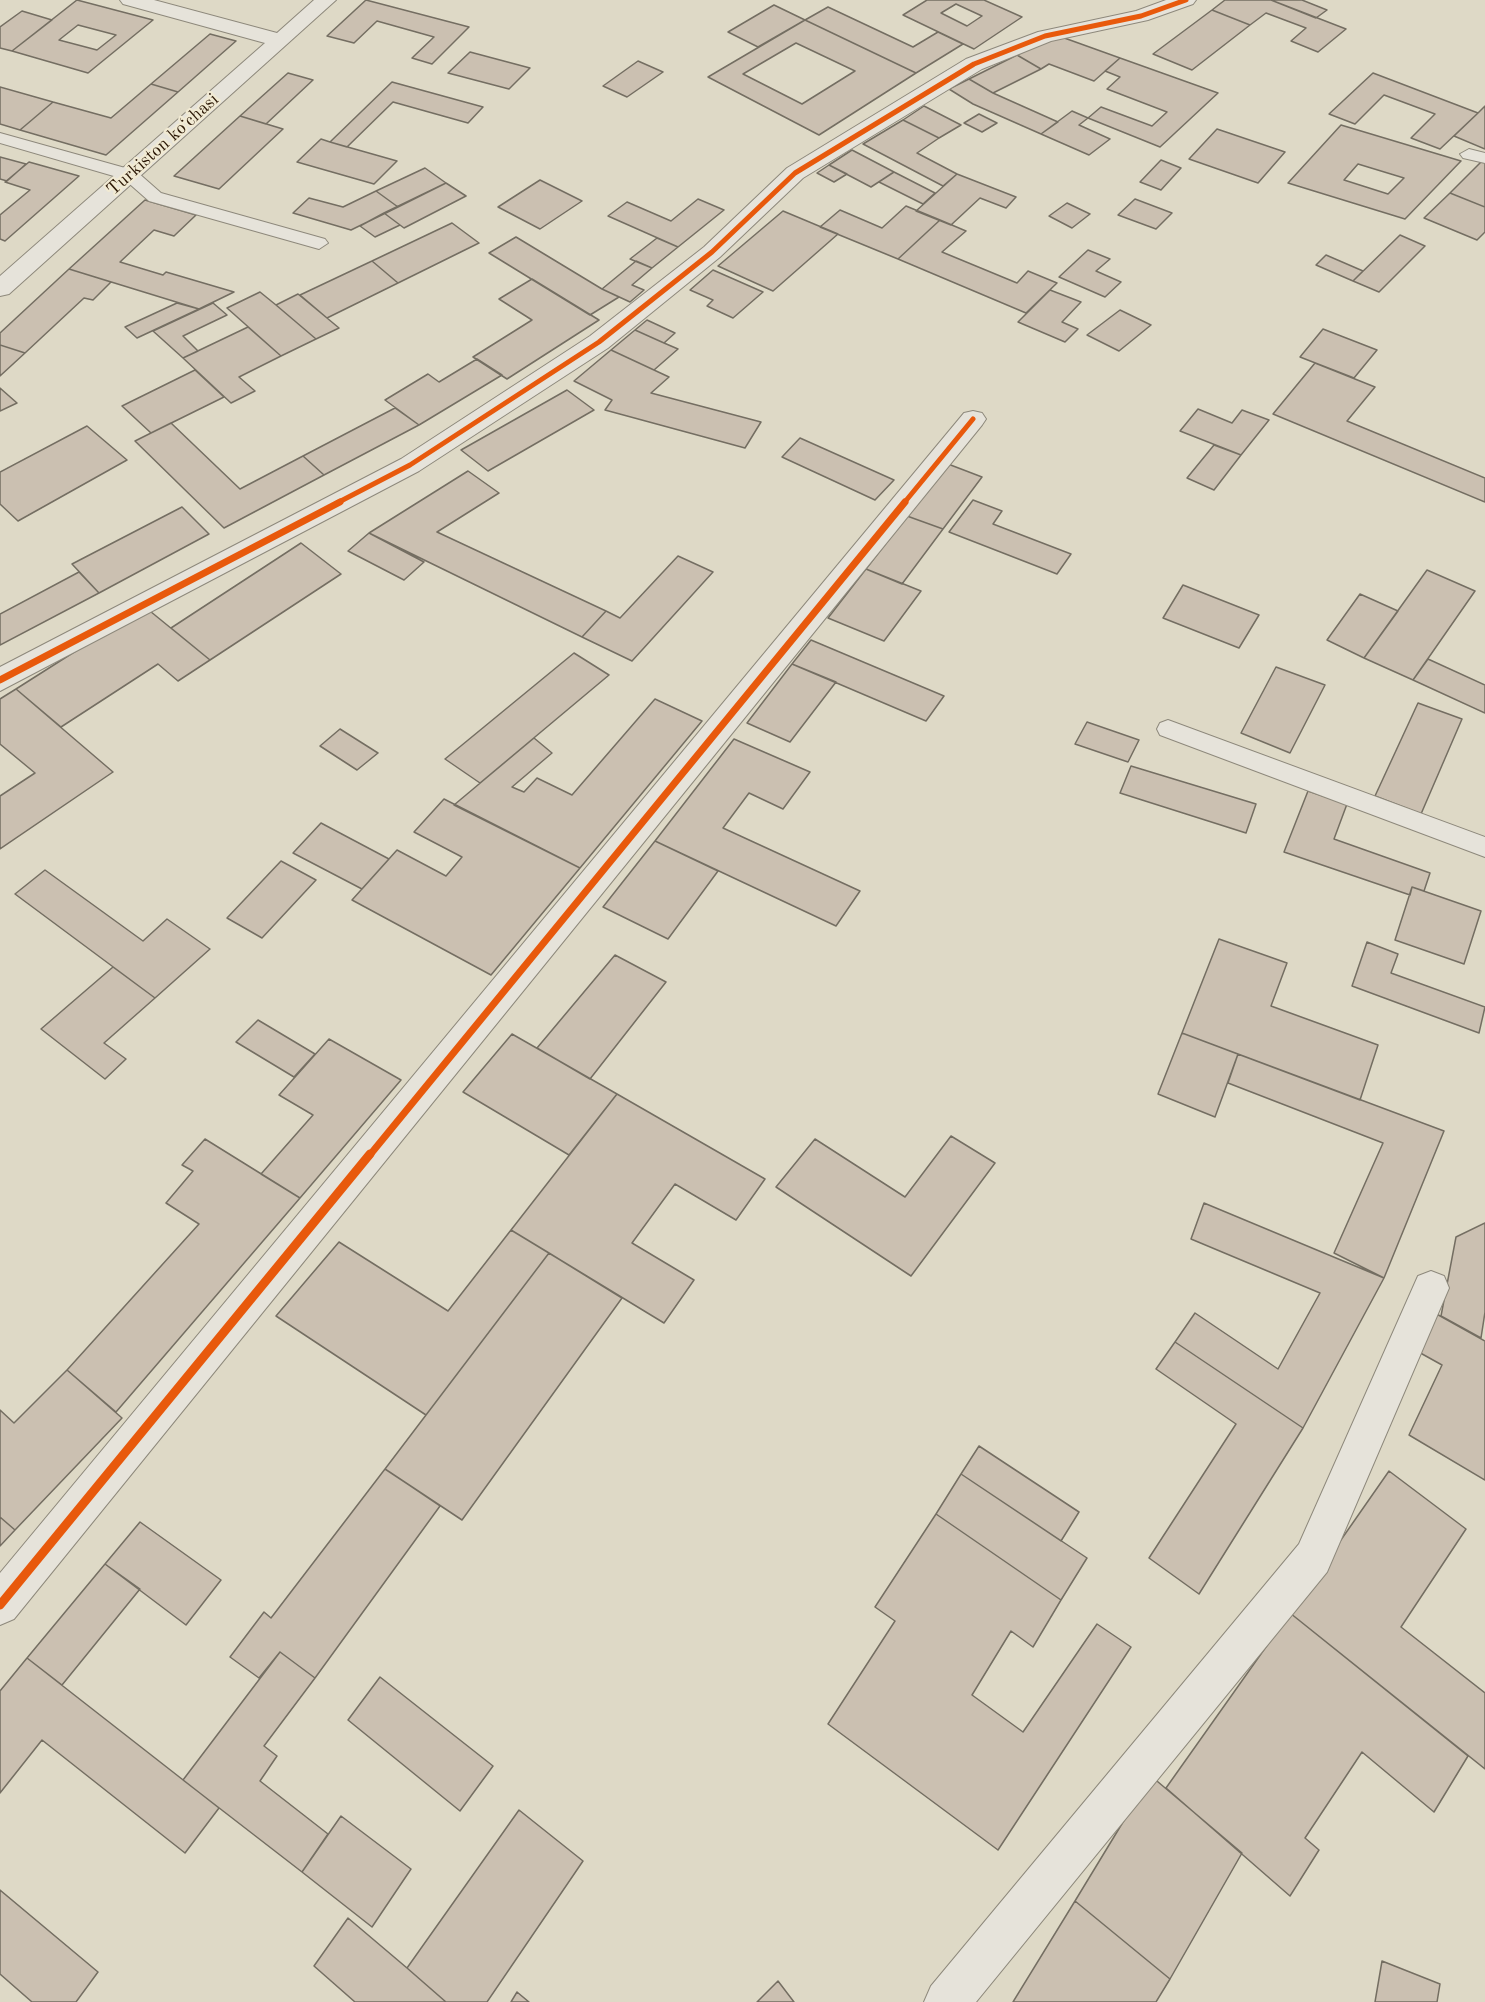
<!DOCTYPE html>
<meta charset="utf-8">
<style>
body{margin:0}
canvas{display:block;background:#ded9c6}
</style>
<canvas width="1485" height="2002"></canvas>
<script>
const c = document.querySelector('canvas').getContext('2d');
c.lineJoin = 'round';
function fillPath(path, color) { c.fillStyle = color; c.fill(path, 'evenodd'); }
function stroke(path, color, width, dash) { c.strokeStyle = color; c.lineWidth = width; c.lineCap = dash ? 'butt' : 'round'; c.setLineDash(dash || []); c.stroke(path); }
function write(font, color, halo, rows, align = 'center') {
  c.font = font + ' "Old Standard TT",serif'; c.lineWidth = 4.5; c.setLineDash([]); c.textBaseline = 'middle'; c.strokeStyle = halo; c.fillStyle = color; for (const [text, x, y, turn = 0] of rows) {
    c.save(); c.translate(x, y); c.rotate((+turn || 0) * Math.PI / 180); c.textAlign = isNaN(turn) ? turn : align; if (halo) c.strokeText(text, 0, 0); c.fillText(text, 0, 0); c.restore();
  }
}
const building = new Path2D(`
 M77,0L153,20L88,73L12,51ZM78,25L116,35L97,50L59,40Z
 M366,0L469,27L432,64L412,58L434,37L377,21L354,43L327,36Z
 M927,0H984L1022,17L974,49L903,15ZM956,4L982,16L967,26L941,13Z
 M1225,0H1271L1346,29L1318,52L1291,41L1306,28L1266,13L1250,25L1212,10Z
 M1271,0H1302L1327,10L1316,18Z
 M774,5L805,20L758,47L728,32Z
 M828,7L913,47L938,32L963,44L916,73L805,20Z
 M1212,10L1250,25L1192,70L1153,54Z
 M22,11L52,20L12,51L0,48V27Z
 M805,20L916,73L819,135L708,77ZM796,43L855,71L802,104L743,74Z
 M210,34L236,41L178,92L151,84Z
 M1056,35L1120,58L1094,81L1049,64L1041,69L1017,55Z
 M470,52L530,68L509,89L448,73Z
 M1017,55L1041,69L993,93L969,79Z
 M1120,58L1218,93L1160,147L1088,118L1101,107L1152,126L1167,112L1107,89L1120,77L1105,71Z
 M638,61L663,72L627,97L603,86Z
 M288,73L313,80L266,124L240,116Z
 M1373,73L1478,113L1440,149L1411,138L1435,114L1384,95L1355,124L1329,114Z
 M969,79L993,93L1058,122L1041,134L973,104L949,89Z
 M392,82L483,107L468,123L393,102L347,147L330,142Z
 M151,84L178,92L106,155L20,130L53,102L111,118Z
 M0,87L53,102L20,130L0,124Z
 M924,106L961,125L939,138L903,120Z
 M1485,106V149L1454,136L1478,113Z
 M1072,111L1088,118L1079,125L1110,139L1089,155L1041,134Z
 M979,114L997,123L982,132L964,123Z
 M240,116L283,129L219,189L174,176Z
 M903,120L939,138L917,153L957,174L943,186L863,144Z
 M1341,125L1461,161L1405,219L1288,183ZM1358,164L1404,178L1388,194L1344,180Z
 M1217,129L1285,152L1258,183L1189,159Z
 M321,139L330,142L397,161L374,184L297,162Z
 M852,150L894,172L871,187L829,165Z
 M0,157L26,164L7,181L0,179Z
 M1161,160L1181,168L1161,190L1140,182Z
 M1483,160H1485V207L1450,193Z
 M29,162L79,176L5,241L0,239V215L30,190L5,182Z
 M829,165L847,174L834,182L817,173Z
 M425,168L446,183L398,207L376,191Z
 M894,172L935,193L923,204L879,182Z
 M957,174L1016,197L1006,208L980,198L951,225L916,211Z
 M540,180L582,201L540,229L498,207Z
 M446,183L466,196L404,228L384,213Z
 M376,191L398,207L351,230L293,213L309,198L343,207Z
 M1450,193L1485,207V232L1477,240L1424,218Z
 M698,199L724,210L678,247L608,216L627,202L671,221Z
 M1135,199L1172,213L1156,229L1118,215Z
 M145,200L196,215L174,236L154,230L120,262L163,275L166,272L234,292L199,309L69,269Z
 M1067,203L1090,214L1072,228L1049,216Z
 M906,206L940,220L898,259L820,227L840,210L882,228Z
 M783,211L838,234L773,291L718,266Z
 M384,213L400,225L375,237L360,226Z
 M940,220L966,231L942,252L1017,283L1028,271L1057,283L1026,313L898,259Z
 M452,223L479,243L398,283L372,261Z
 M1400,235L1425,246L1379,292L1353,281Z
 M516,237L602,289L619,297L590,315L489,253Z
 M657,238L678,247L652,268L630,259Z
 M1088,250L1110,259L1096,271L1121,282L1105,297L1059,277Z
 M1326,255L1363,271L1353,281L1316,265Z
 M372,261L398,283L327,318L300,295Z
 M636,261L652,268L632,285L644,290L630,302L602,289Z
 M69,269L111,282L93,300L84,298L25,353L0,345V333Z
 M713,270L763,292L733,318L707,306L713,300L690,290Z
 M532,279L599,320L507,379L473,357L532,320L499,299Z
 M1050,290L1081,302L1062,322L1078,329L1065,342L1018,322Z
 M260,292L276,305L316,339L281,356L227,308Z
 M298,294L327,318L339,328L316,339L276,305Z
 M177,303L199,309L137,338L125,327Z
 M213,303L227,315L183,336L198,351L183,358L153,331Z
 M1120,310L1151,325L1119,351L1087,335Z
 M647,320L675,333L664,343L635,330Z
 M248,327L281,356L239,377L255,391L231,403L183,358Z
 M1323,329L1377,350L1354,378L1300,357Z
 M635,330L664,343L678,349L654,370L611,350Z
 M0,345L25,353L0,376Z
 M611,350L669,377L651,393L761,422L745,448L605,410L612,400L574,381Z
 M477,359L502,375L419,425L385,400L428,374L439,382Z
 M1315,363L1375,387L1347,421L1485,478V502L1273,414Z
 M195,370L224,397L151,433L122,406Z
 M0,388L17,403L0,411Z
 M567,390L594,410L488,471L461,450Z
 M395,408L419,425L324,475L303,456Z
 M1198,409L1232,423L1242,410L1269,420L1241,455L1180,431Z
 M171,423L240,489L303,456L324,475L224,528L135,441Z
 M87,426L127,460L18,521L0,504V472Z
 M800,438L894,480L875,500L782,457Z
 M1214,445L1241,455L1214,490L1187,478Z
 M948,464L982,477L943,529L907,516Z
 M468,471L499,493L437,532L606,611L582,637L369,533Z
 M973,500L1002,511L993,524L1071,554L1057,574L949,532Z
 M182,507L209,534L99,593L72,564Z
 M907,516L943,529L902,584L866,569Z
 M369,533L424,562L404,580L348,551Z
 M301,543L341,574L210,660L171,628Z
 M678,556L713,572L632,661L582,637L606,611L620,618Z
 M866,569L921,591L884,641L828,618Z
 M1427,570L1475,591L1413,680L1364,658Z
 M79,572L99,593L0,645V614Z
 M1183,585L1259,615L1239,648L1163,618Z
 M1360,594L1398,611L1364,658L1327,640Z
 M145,607L210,660L178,681L158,664L61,727L16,689Z
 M811,640L944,696L926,721L792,664Z
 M574,653L609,675L480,783L445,759Z
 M1428,659L1485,685V713L1413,680Z
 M792,664L836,682L790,742L747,723Z
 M1276,667L1325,685L1290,753L1241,733Z
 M16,689L113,772L0,849V796L35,773L0,744V699Z
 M655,699L702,721L580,868L454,805L534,738L552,753L512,787L524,792L537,778L572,795Z
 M1418,703L1462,719L1421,814L1375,796Z
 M1087,722L1139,740L1128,762L1075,744Z
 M340,729L378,753L357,770L320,746Z
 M734,739L810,772L783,809L749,793L723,828L860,891L836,926L655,841Z
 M1131,766L1256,804L1246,833L1120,793Z
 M1308,791L1347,804L1334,839L1430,873L1424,891L1412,887L1410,895L1284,852Z
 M444,799L580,868L491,975L352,900L397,850L446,876L462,857L414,832Z
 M321,823L389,859L362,889L293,853Z
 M655,841L718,871L668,939L603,907Z
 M281,861L316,880L262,938L227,918Z
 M45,870L143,941L167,919L210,949L155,998L15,894Z
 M1412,887L1481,911L1464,964L1395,940Z
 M1219,939L1287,963L1271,1006L1378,1045L1360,1100L1182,1033Z
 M1367,942L1398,954L1391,973L1485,1007L1479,1033L1352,986Z
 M615,955L666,982L590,1079L537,1048Z
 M113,967L155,998L104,1043L126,1059L105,1079L41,1029Z
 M258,1020L315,1054L294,1077L236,1042Z
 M1182,1033L1238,1054L1215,1117L1158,1094Z
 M512,1034L617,1094L569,1155L463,1092Z
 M329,1039L401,1080L300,1198L261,1174L313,1115L279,1095Z
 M1238,1054L1444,1131L1384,1278L1334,1253L1383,1143L1228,1083Z
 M617,1094L765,1179L736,1220L675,1184L632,1243L694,1280L664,1323L511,1230Z
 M951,1136L995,1163L911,1276L776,1187L815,1139L905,1197Z
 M205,1139L300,1198L116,1412L67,1370L199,1224L166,1203L193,1171L182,1165Z
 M1204,1203L1384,1278L1303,1428L1175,1342L1195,1313L1278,1369L1320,1293L1191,1239Z
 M1485,1223V1312L1481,1338L1441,1316L1456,1237Z
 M511,1230L549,1253L426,1415L276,1316L339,1242L448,1311Z
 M549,1253L622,1298L462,1520L385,1469Z
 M1433,1312L1485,1341V1480L1409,1435L1442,1365L1415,1350Z
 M1175,1342L1303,1428L1199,1594L1149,1558L1236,1424L1156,1369Z
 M67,1370L122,1418L15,1530L0,1517V1410L14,1423Z
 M979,1446L1079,1512L1061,1541L961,1474Z
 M385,1469L440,1506L315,1678L280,1652L259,1678L230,1657L264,1612L271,1618Z
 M1389,1471L1466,1529L1401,1627L1485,1693V1769L1290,1613Z
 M961,1474L1087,1558L1061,1600L936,1514Z
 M936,1514L1061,1600L1033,1647L1011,1631L972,1695L1023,1732L1097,1624L1131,1647L998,1850L828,1724L895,1621L875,1607Z
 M0,1517L15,1530L0,1546Z
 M140,1522L221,1580L186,1625L105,1564Z
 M105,1564L140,1589L62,1685L27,1658Z
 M1290,1613L1468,1756L1434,1812L1362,1752L1305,1838L1319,1850L1290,1896L1166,1788Z
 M280,1652L315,1678L264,1746L277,1756L260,1781L328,1834L302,1872L183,1780Z
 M27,1658L219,1808L185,1853L42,1740L0,1793V1691Z
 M380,1677L493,1766L460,1811L348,1720Z
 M1151,1776L1242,1853L1170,1979L1075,1901Z
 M519,1810L583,1861L487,2002H446L407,1968Z
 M341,1816L411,1869L372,1927L302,1872Z
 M0,1890L98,1972L76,2002H32L0,1974Z
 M1075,1901L1170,1979L1156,2002H1013Z
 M348,1918L407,1968L446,2002H355L314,1966Z
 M1382,1961L1440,1984L1437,2002H1375Z
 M778,1981L794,2002H757Z
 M517,1992L529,2002H511Z`);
fillPath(building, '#cbc0b1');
stroke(building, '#746e62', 1.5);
const service = new Path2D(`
 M0,133L136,171L161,193L325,239L328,243L319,249L149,201L124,179L0,143Z
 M1469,149L1485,153V163L1463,158L1460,154Z
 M1168,720L1485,837V857L1160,735L1157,729L1160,723Z`);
const minor = new Path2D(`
 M120,0H154L277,33L314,0H336L9,294L0,296V276L265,43L123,4Z
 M1166,0H1196L1193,4L1148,20L1051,41L982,69L803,178L720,257L608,348L419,471L0,691V667L401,459L590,336L704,247L787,168L966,59L1038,32L1136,11Z
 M973,411L982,413L986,419L982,425L14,1619L0,1625V1573L964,413Z
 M1431,1271L1444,1276L1449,1288L1327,1572L976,2002H924L931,1986L1299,1544L1418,1276Z`);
stroke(service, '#8e897c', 2);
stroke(minor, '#8e897c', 2);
fillPath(service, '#e6e3da');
fillPath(minor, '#e6e3da');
stroke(new Path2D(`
 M337,503L410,465L599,342L712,252L795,173L974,64L1045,36L1141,16L1186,0
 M904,503L973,419`), '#e8590c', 5);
stroke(new Path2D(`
 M0,680L340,502
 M369,1156L905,502`), '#e8590c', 7);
stroke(new Path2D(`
 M0,1605L370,1154`), '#e8590c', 9);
write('18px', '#2a1604', '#f1ead3', [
 ["Turkiston koʻchasi",163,145,-42]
]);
</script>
